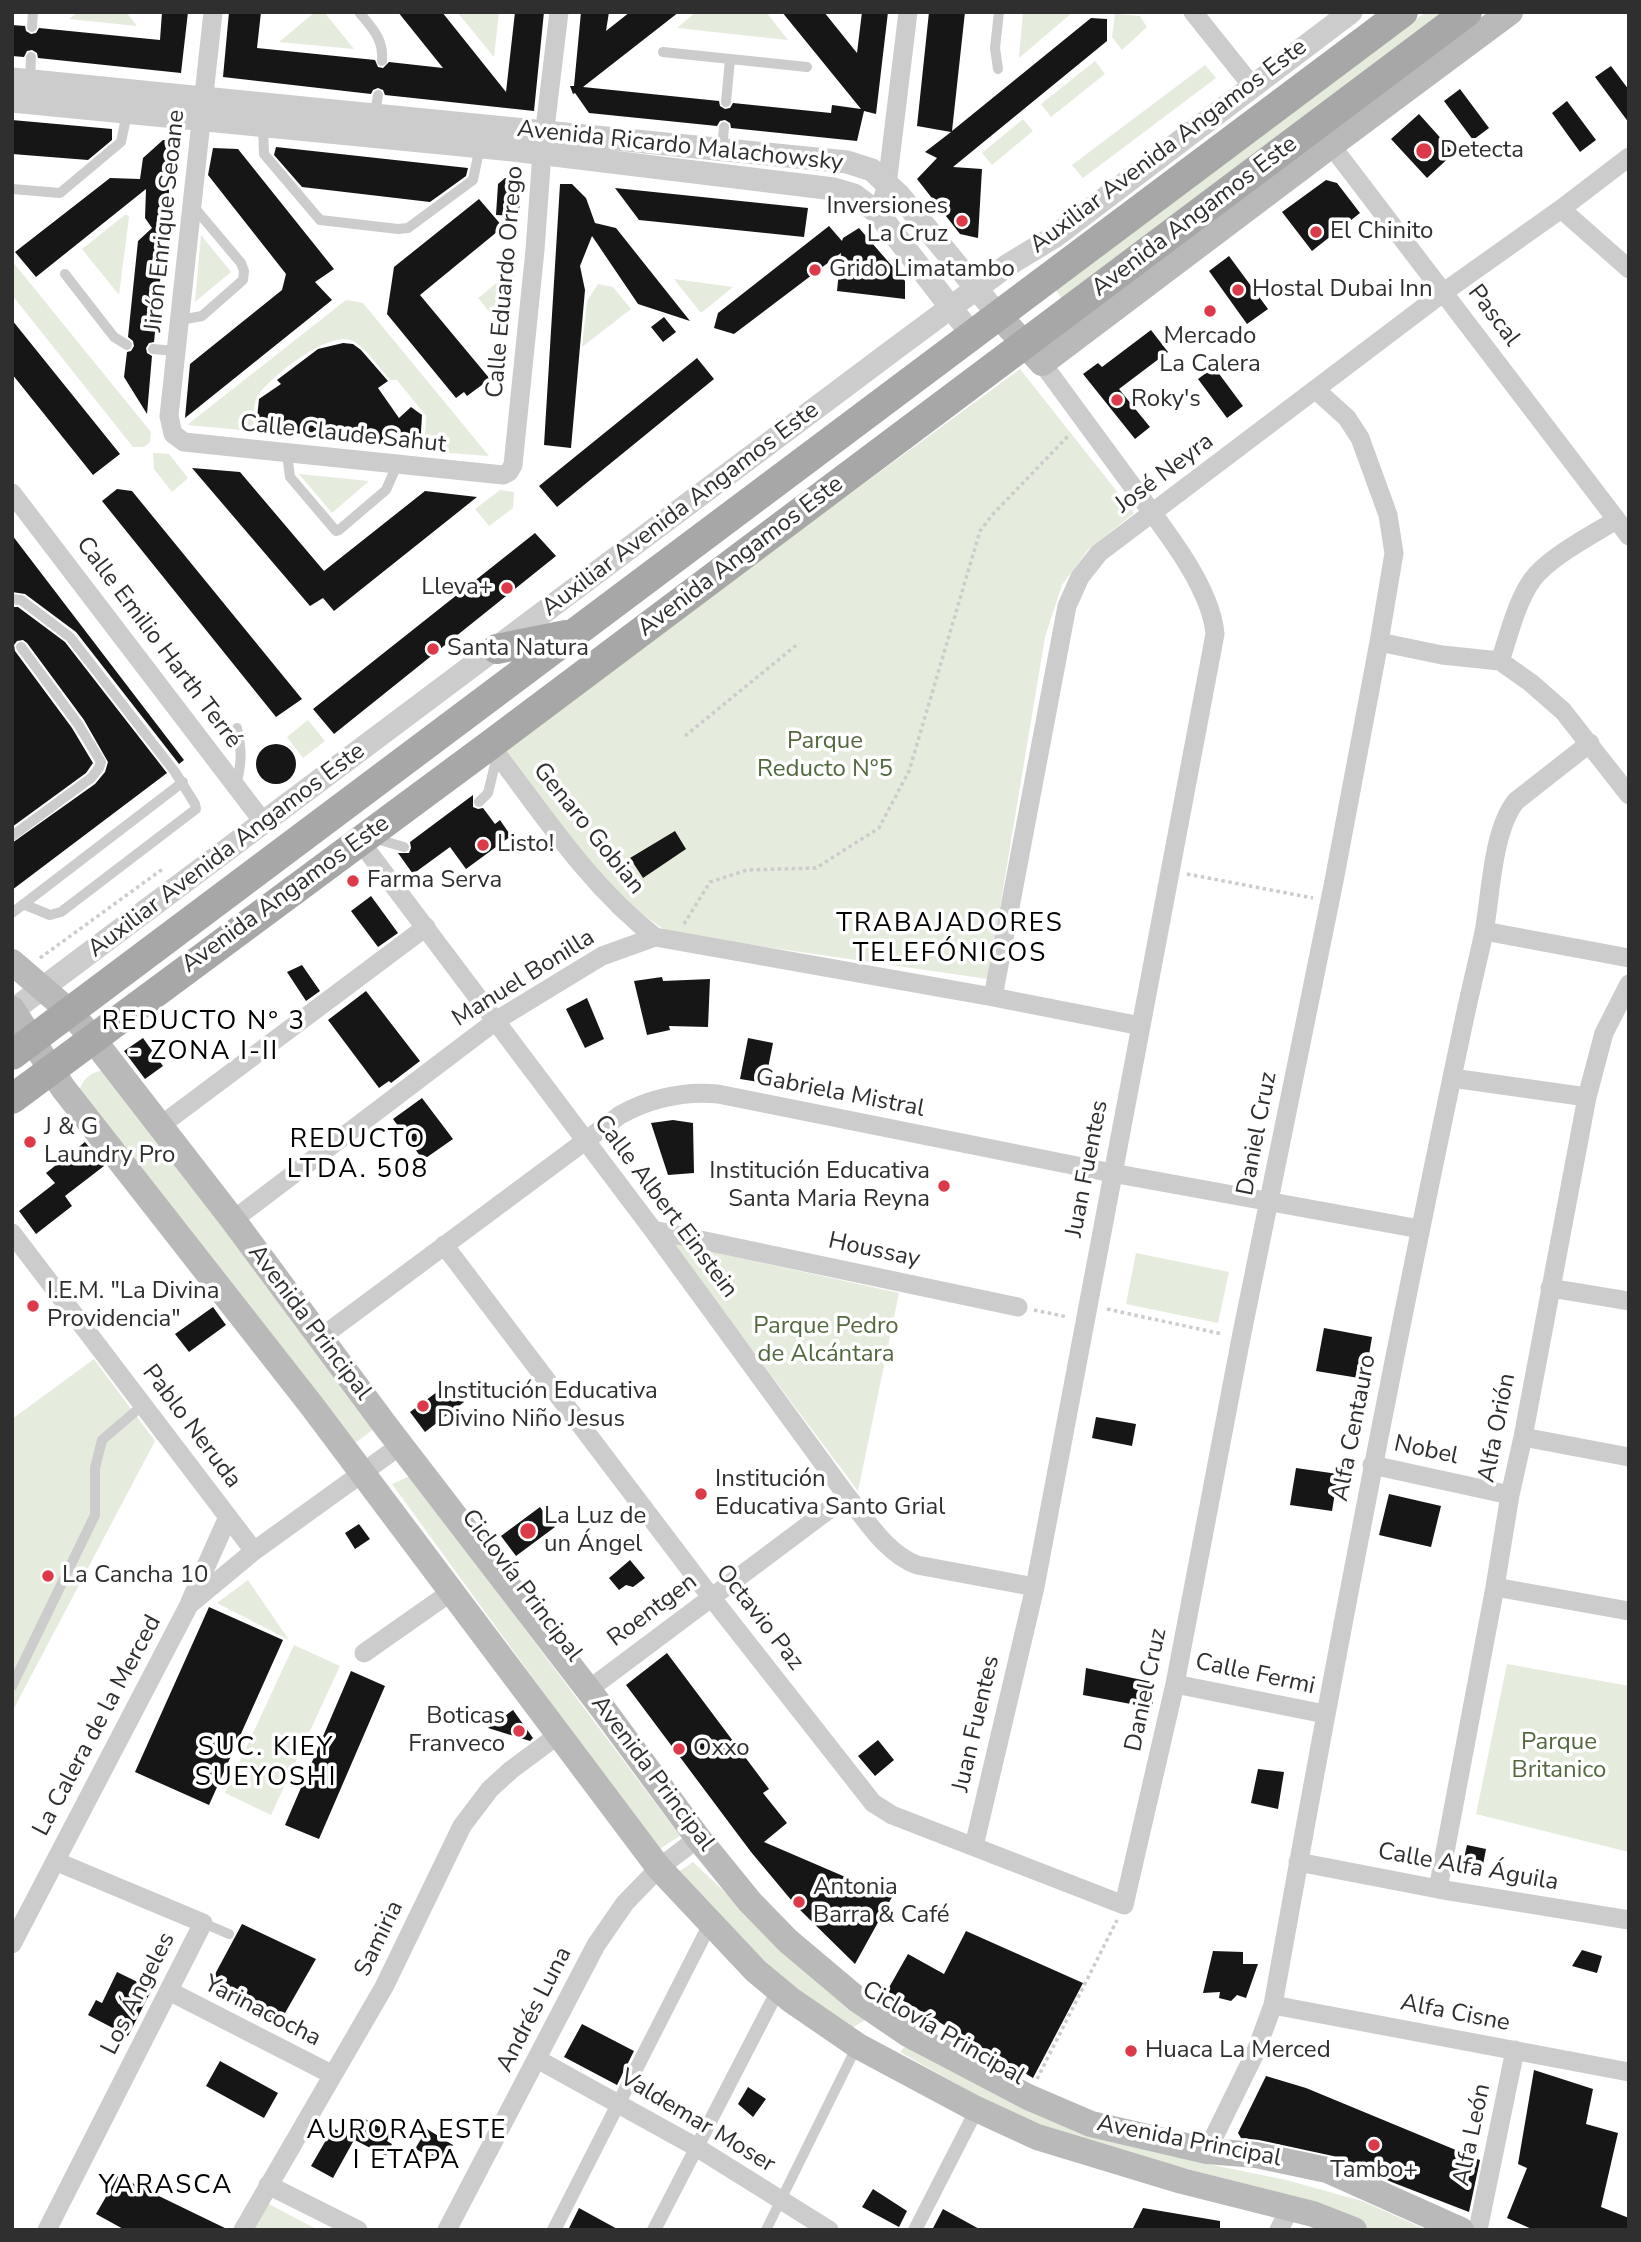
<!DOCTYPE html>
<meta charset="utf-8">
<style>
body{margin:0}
#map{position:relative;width:1641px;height:2242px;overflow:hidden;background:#fff;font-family:"Nunito Sans",sans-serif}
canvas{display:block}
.frame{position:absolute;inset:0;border:14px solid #2f2f2f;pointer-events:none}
</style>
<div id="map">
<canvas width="1641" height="2242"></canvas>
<div class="frame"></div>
</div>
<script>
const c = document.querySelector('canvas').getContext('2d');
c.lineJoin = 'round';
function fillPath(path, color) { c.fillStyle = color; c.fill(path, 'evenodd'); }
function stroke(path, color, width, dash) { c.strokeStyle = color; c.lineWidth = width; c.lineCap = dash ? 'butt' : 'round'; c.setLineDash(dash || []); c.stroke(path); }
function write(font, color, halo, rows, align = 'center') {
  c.font = font + ' "Nunito Sans",sans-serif'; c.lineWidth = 7; c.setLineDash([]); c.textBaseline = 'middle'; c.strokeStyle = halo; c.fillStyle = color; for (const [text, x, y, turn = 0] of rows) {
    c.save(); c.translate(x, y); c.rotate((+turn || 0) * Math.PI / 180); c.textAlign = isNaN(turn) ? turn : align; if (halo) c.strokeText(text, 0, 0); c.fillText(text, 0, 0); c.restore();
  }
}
fillPath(new Path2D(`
 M78,12H126L137,26L69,19Z
 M315,12H324L354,49L279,42Z
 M457,12H499L494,57Z
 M696,12H766L788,40L677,28Z
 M1023,12H1073L1019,58Z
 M1426,12H1452L1064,302L1053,286Z
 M1115,14L1140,16L1147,27L1122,50L1112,37Z
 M1095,61L1105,74L1051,117L1041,104Z
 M1205,65L1216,78L1083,178L1072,165Z
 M1023,119L1033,131L992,165L982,153Z
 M126,214L129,217L119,295L82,249Z
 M201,235L231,272L195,302Z
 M12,261L151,432L150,442L144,447H133L12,295Z
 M515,268L508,335L478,298Z
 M674,279L733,287L701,313Z
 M598,284L613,287L631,309L582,347L587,301Z
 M346,300L363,303L489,456L424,451L426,416L397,380H390C381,369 365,347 353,341C328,330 272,376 258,395C253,402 254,421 253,431L187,425Z
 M1020,369L1134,513L1088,550L1062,585L1045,637L988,979L669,933L633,908L592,871L500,751Z
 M153,453L169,454L188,478L172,492L154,469Z
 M299,474L369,481L332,513Z
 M500,490L514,492L513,508L489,526L475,509Z
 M308,720L325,741L303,758L287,737Z
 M107,1070L375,1428L354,1444L79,1091C84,1077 92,1071 107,1070Z
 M672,1243L899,1293L858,1491Z
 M1136,1253L1229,1272L1218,1323L1126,1304Z
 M94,1359L155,1441L12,1712V1419Z
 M410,1476L680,1836L658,1850L392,1484Z
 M248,1580L289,1640L217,1603Z
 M294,1645L340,1666L271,1815L225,1793Z
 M1507,1664L1629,1686V1852L1476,1814Z
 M693,1862L804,1967L865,2020L849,2030L758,1962L677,1873Z
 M908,2043L1203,2163L1286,2180L1362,2201L1427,2230H1371L1281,2193L1040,2131L900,2052Z
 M267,2203L318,2230H252Z`), '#e5ebdd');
fillPath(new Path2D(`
 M162,12H188L181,73L38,58L37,53L32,50L27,51L24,57L12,56V25L25,26L26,31L31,34L36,33L39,28L160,40Z
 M229,12H261L257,48L375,60L378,67L383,68L389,62L443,68L398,12H442L506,92L515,12H544L534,111L385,95L383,90L378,88L373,90L371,94L223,77Z
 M581,12H609L606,31L630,12H679L583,87L719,101L720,106L725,109L730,108L733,103L831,113L832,105L861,109L782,12H824L857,53L862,12H888L876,114L864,111L857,141L731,128L730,123L725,120L720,121L717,126L589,113L575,93L573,94L570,86H574Z
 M929,12H965L952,131L1091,18L1107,19V41L953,167L982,169L978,238L960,234L917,179L937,158L925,152L951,132L917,126Z
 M1611,66L1629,90V123L1595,77Z
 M1460,89L1489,128L1473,140L1444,101Z
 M1567,101L1596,140L1580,152L1552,113Z
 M1419,114L1454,153L1427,178L1391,139Z
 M12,120L112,129V140L88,160L12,154Z
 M163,140L174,141L154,342L149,343L146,348L147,353L152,356L147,414L124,377L127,352L131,351L134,346L133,341L128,337L138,241L152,228L145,218L146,189L36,277L15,252L110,178L140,179L143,158Z
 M276,147L468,168L466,176L430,202L302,187L274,155Z
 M213,148L238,149L334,269L315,282L332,300L185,418L190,364L282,290L286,274L208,175Z
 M505,178H521L519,216L496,215L498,184Z
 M1326,180L1337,183L1360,213L1312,251L1282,212Z
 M560,184H572L586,198L595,223L616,228L690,321L638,304L592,236L580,266L585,290L571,448L544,445Z
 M615,188L808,208L804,237L639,220Z
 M479,199L503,227L420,295L490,379L467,396L464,392L456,398L387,314L394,267Z
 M829,226L842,241L843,238L859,228L905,281V299L837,291L841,253L734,334L714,328L718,313Z
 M1229,256L1268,309L1247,324L1209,271Z
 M664,317L676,332L663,342L651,327Z
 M12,320L120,454L93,475L12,374Z
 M1151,330L1168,352L1119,389L1150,427L1135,439L1083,374L1098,363L1102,367Z
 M343,343L353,344L361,350L388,381L378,388L399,418L411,407L422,415L420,449L256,428L259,399L281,384L277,380L318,349Z
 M697,358L714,379L557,507L539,486Z
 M1214,367L1243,406L1227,418L1198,379Z
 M192,468L240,472L324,571L425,491L477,497L334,611L323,598L310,606Z
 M117,489L132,491L302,699L276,717L102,501Z
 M535,533L556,556L334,734L313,709Z
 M12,535L184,760L179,764L76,632L25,594L12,592Z
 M12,607H18L65,642L167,773L12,890V843L95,784L105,772L108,762L84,720L27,643L23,640L17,641L14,645L15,651L72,728L93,763L86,773L12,827Z
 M256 764a20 20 0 1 1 40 0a20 20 0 1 1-40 0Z
 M473,795V807L478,809L483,808L495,824L500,820L511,836L466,869L450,847L413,874L398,853H409L411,848L410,842Z
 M675,831L686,849L643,878L630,858Z
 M371,896L398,933L378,947L351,911Z
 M302,965L320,991L306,1001L287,972Z
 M662,977L663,981L710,979L708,1027L669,1026L670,1030L647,1035L634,981Z
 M366,991L420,1061L391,1083L389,1081L379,1088L328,1020Z
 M587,998L604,1039L585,1048L566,1009Z
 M143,1038L163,1066L145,1079L124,1051Z
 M748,1038L773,1043L765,1083L740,1079Z
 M422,1098L453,1139L423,1160L393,1119Z
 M673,1120L693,1123L694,1173L668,1175L651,1123Z
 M85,1142L104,1166L65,1196L72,1206L36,1234L19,1211L55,1183L46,1173Z
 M213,1307L226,1325L189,1352L175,1334Z
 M1324,1328L1372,1337L1365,1379L1316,1371Z
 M449,1383L464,1402L425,1432L410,1412Z
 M1096,1417L1136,1424L1132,1446L1092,1438Z
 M1296,1468L1338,1474L1332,1511L1290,1505Z
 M1389,1494L1441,1506L1431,1547L1379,1535Z
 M540,1507L555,1527L516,1556L501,1536Z
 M359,1524L370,1539L355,1549L345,1533Z
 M630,1560L645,1578L633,1587L626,1585L619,1590L609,1578Z
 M209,1607L283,1640L209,1805L135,1772Z
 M667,1653L769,1789L763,1793L787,1823L764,1842L892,1897L855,1964L797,1907L751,1852L626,1685Z
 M1086,1668L1156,1683L1152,1708L1083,1695Z
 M351,1671L385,1686L319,1839L285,1825Z
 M513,1710L533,1738L530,1741L488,1728Z
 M878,1740L894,1760L875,1776L858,1756Z
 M1258,1769L1284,1772L1278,1809L1251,1803Z
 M1467,1845L1486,1849L1481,1875L1462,1867Z
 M242,1924L316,1959L277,2027L207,1989Z
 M966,1931L1083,1983L1033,2078L887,1991L908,1954L944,1974Z
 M1582,1950L1602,1956L1597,1973L1572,1966Z
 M1213,1951L1243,1952V1964H1258L1246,1998L1237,1995L1231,2001L1219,1998L1220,1992L1203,1993Z
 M117,1972L152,1989L128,2036L88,2015L96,2000L102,2003Z
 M582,2024L634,2051L617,2085L564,2057Z
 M220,2061L278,2093L264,2118L206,2086Z
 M1534,2070L1593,2089L1586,2124L1618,2133L1601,2207L1629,2218V2230H1534L1507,2218L1527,2168L1518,2164Z
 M1266,2076L1306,2088L1480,2160L1469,2212L1394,2183L1333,2156L1259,2140L1241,2138L1238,2133Z
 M748,2087L766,2099L753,2117L738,2104Z
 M365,2119L391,2133L387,2141L392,2144L386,2156L345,2135L352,2122L361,2127Z
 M333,2128L354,2140L333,2178L311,2166Z
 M427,2129L453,2145L442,2161L415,2149Z
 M118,2176L165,2199L229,2230H125L96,2214Z
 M873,2189L907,2211L899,2227L862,2207Z
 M579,2208L619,2230H568Z
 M1143,2208L1220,2221V2230H1132Z
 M943,2209L981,2230H932Z`), '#161616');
stroke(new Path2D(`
 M685,736L799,643
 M1187,874L1313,898
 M684,924L710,882L747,870L816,868L879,828L909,771L980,531L993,514L1070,434
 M40,958L164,868
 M1107,1309L1222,1334
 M1034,1310L1068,1317
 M1037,2079L1117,1920`), '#ccc', 3.5, [3.5, 3.5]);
stroke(new Path2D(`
 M359,12C372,28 384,39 382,61
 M32,27L33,12
 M663,52L807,67
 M998,69L995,48L999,12
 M30,80L31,57
 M726,102L730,59
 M375,114L378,95
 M263,125L264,154L320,220L398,229L408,228L473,180L480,146
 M722,150L724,127
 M12,189L60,193L121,142L127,113
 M65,274L114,337L127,345
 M180,320L202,316L243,280L244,271L241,263L193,206
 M153,349L176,351
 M287,454L290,477L336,531L339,530L386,490L397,465
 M12,599L21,600L70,637L175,772L195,804L196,809L61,912L50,915L23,904
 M236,785C242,763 242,751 237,728
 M479,802L488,793L497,756
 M12,836L91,778L99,768L101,762L78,724L21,647
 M373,838L404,847
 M12,913L183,782
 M12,1686L95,1515V1468L102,1440L143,1405
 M203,1923L229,1934
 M766,2230L857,2046`), '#ccc', 10);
stroke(new Path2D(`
 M554,2230L711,1922
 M654,2230L778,1990
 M915,2230L977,2109`), '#ccc', 14);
stroke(new Path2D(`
 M213,12L169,416L173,434L184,442L503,475L509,472L513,465L535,250L542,153L559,12
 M1193,12L1253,87
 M1324,136L1629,536
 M1561,209L1629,269
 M878,213L887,185L908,12
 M12,493L264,823
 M1379,642L1442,655L1500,661L1531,683L1563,711L1629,795
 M1500,661C1509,635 1516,603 1532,580C1549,557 1592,535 1616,520
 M490,745C542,812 587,884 655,937
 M360,841L653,1230L847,1496C867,1521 886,1553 917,1565L1035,1587
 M1484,931L1629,958
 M993,997L1067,606L1080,577L1099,553L1444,292L1561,209L1629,157
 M1452,1078L1587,1097
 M160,1126L426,927
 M233,1220L497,1020L602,956L655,937L993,997L1141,1026
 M653,1230L1018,1307
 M12,1233L254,1551
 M444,1245L711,1597L873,1803L892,1815L1124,1905L1175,1684L1241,1338L1334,881L1379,642L1394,553L1388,515L1360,438L1347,418L1316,390
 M1550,1288L1629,1301
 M320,1338L620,1115C651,1098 683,1091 718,1094L1112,1173L1420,1229
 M1523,1437L1629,1457
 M1372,1465L1510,1495
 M1495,1587L1629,1611
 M190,1602L228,1517
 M364,1653L451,1592
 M1175,1684L1325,1714
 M588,1690L847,1496
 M974,1846L1035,1587L1215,634C1211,583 1155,518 1125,476C1098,439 1070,401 1042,363
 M1298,1862L1438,1889L1629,1920
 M1438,1889L1495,1587L1510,1495L1523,1437L1587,1097L1604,1033L1629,984
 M12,1944L189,1605L254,1551L401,1445
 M169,1991L333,2075
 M1273,2005L1629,2072
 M537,2059L696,2147L829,2230
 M1207,2151L1256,2051L1273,2005C1332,1674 1395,1345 1465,1016C1471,988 1478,960 1484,932C1491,895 1492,831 1516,801L1590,743
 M268,2185L358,2230
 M47,2230L203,1923L55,1861
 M243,2230L384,1987L462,1826L490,1789L511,1770L558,1735
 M447,2230L596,1945L625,1903L659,1868L698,1838
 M1279,2230L1290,2208
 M1478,2230L1515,2050`), '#ccc', 19);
stroke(new Path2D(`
 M12,79L847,162L872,170L900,196L999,316
 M12,101L513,150L834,189L854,195L878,213L972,335
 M12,1011L896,348L1008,265L1054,237L1351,12`), '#ccc', 23);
stroke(new Path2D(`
 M999,316L1042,363L1331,145L1510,12
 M12,962L70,1012L92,1038L233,1220L385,1425L603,1709L698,1838L750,1902L788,1941L858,2000L908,2034L1028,2097L1091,2124L1207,2151L1256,2155L1327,2170L1461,2230
 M12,1009L63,1088L312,1406L659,1868L756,1971L791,2000L858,2046L972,2107L1037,2137L1182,2181L1313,2214L1354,2230`), '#b9b9b9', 26);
stroke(new Path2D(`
 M497,649L566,635
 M12,1055L1403,12
 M12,1099L490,745L1467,12`), '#a7a7a7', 30);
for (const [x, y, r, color] of [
 [1424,151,9,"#dc3a48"],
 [962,221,7,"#dc3a48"],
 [1316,232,7,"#dc3a48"],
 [815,270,7,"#dc3a48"],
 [1238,290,7,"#dc3a48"],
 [1210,311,7,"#dc3a48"],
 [1117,400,7,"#dc3a48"],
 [507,588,7,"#dc3a48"],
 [433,649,7,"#dc3a48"],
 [483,845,7,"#dc3a48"],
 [353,881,7,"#dc3a48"],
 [30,1142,7,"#dc3a48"],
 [944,1186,7,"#dc3a48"],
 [33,1306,7,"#dc3a48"],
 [423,1406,7,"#dc3a48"],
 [701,1494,7,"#dc3a48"],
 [528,1531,9,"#dc3a48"],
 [48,1576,7,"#dc3a48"],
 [519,1731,7,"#dc3a48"],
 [679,1749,7,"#dc3a48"],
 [799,1902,7,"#dc3a48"],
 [1131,2051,7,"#dc3a48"],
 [1374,2145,7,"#dc3a48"]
]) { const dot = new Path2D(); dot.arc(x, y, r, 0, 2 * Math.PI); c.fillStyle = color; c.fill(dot); stroke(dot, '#fff', 2.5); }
write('24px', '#2f2f2f', '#fff', [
 ["Avenida Ricardo Malachowsky",680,147,6],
 ["Auxiliar Avenida Angamos Este",1169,147,-37],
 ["Avenida Angamos Este",1195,217,-37],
 ["Jirón Enrique Seoane",166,221,-84],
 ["Calle Eduardo Orrego",506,282,-85],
 ["Pascal",1493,316,53],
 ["Calle Claude Sahut",343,435,6],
 ["José Neyra",1165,474,-37],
 ["Auxiliar Avenida Angamos Este",681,510,-37],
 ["Avenida Angamos Este",741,557,-37],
 ["Calle Emilio Harth Terré",158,643,53],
 ["Genaro Gobian",588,829,51],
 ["Auxiliar Avenida Angamos Este",227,851,-37],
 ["Avenida Angamos Este",286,895,-36],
 ["Manuel Bonilla",524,979,-32],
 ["Gabriela Mistral",840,1094,11],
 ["Daniel Cruz",1258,1134,-79],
 ["Juan Fuentes",1088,1169,-79],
 ["Calle Albert Einstein",665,1207,53],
 ["Houssay",874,1251,12],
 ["Avenida Principal",309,1323,53],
 ["Pablo Neruda",191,1427,53],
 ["Alfa Centauro",1355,1428,-79],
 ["Alfa Orión",1498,1428,-79],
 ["Nobel",1426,1451,12],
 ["Ciclovía Principal",521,1586,53],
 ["Roentgen",653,1611,-37],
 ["Octavio Paz",759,1618,52],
 ["Calle Fermi",1255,1675,12],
 ["Daniel Cruz",1147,1690,-78],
 ["Juan Fuentes",977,1724,-77],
 ["La Calera de la Merced",98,1726,-62],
 ["Avenida Principal",652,1774,53],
 ["Calle Alfa Águila",1468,1868,10],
 ["Samiria",380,1939,-64],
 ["Los Ángeles",139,1994,-63],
 ["Andrés Luna",535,2010,-63],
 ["Yarinacocha",262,2012,27],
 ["Alfa Cisne",1455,2014,11],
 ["Ciclovía Principal",943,2034,30],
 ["Valdemar Moser",697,2122,31],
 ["Alfa León",1473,2135,-78],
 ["Avenida Principal",1189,2142,11]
]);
write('24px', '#2f2f2f', '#fff', [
 ["Detecta",1440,151],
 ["Inversiones",948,207,"right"],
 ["La Cruz",948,235,"right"],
 ["El Chinito",1330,232],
 ["Grido Limatambo",829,270],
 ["Hostal Dubai Inn",1252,290],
 ["Mercado",1210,337,"center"],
 ["La Calera",1210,365,"center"],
 ["Roky's",1131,400],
 ["Lleva+",493,588,"right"],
 ["Santa Natura",447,649],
 ["Listo!",497,845],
 ["Farma Serva",367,881],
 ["J & G",44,1128],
 ["Laundry Pro",44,1156],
 ["Institución Educativa",930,1172,"right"],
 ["Santa Maria Reyna",930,1200,"right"],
 ["I.E.M. \"La Divina",47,1292],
 ["Providencia\"",47,1320],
 ["Institución Educativa",437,1392],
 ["Divino Niño Jesus",437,1420],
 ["Institución",715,1480],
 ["Educativa Santo Grial",715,1508],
 ["La Luz de",544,1517],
 ["un Ángel",544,1545],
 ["La Cancha 10",62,1576],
 ["Boticas",505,1717,"right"],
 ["Franveco",505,1745,"right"],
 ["Oxxo",693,1749],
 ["Antonia",813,1888],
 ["Barra & Café",813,1916],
 ["Huaca La Merced",1145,2051],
 ["Tambo+",1374,2171,"center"]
], 'left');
write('24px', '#52683e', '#fff', [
 ["Parque",825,742],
 ["Reducto N°5",825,770],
 ["Parque Pedro",826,1327],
 ["de Alcántara",826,1355],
 ["Parque",1559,1743],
 ["Britanico",1559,1771]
]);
c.letterSpacing = '2px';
write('26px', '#000', '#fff', [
 ["TRABAJADORES",950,925],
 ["TELEFÓNICOS",950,955],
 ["REDUCTO N° 3",204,1023],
 ["- ZONA I-II",204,1053],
 ["REDUCTO",358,1141],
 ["LTDA. 508",358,1171],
 ["SUC. KIEY",266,1749],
 ["SUEYOSHI",266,1779],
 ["AURORA ESTE",407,2132],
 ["I ETAPA",407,2162],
 ["YARASCA",166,2187]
]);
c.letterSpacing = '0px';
</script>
